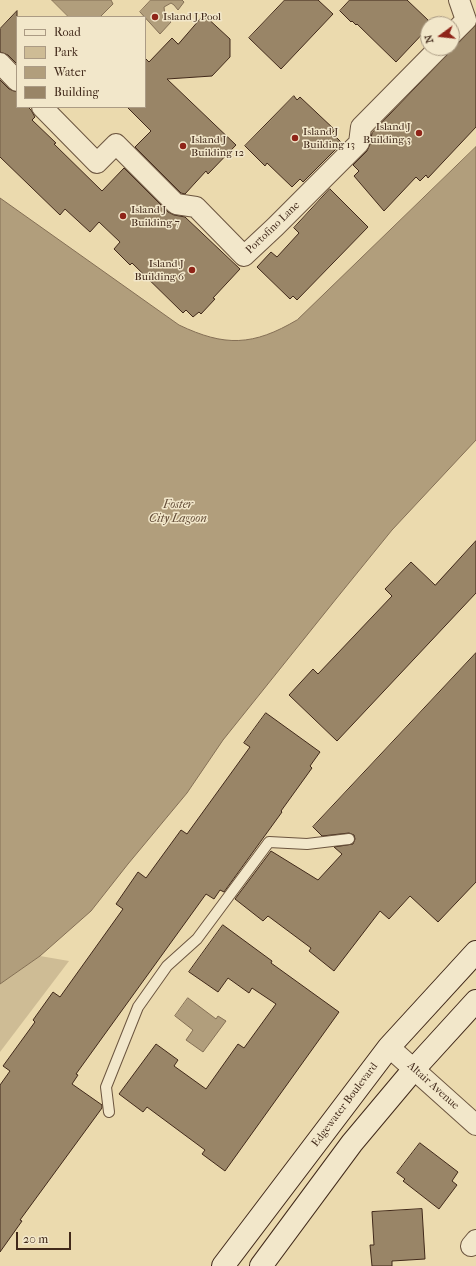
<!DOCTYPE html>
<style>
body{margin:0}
#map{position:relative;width:476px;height:1266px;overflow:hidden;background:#ebdaae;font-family:"IM FELL French Canon",serif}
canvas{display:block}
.legend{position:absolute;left:16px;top:16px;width:130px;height:92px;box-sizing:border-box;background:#f2e7ca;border:1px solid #ab9b84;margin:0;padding:5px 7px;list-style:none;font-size:12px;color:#41291a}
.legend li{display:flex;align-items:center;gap:8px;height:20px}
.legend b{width:20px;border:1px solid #ab9b84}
.north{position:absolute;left:420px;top:16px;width:40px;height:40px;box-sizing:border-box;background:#f2e7ca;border:1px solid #ab9b84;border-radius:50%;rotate:255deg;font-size:11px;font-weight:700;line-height:16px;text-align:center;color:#41291a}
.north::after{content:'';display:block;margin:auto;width:14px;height:18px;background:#8f2418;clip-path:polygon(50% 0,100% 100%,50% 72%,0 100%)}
.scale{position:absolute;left:16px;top:1232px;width:55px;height:18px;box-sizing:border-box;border:2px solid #41291a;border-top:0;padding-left:5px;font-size:12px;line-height:14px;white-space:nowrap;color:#41291a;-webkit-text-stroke:3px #f2e7ca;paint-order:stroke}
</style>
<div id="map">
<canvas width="476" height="1266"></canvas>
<ul class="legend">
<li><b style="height:5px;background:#f2e7ca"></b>Road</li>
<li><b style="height:11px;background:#cebc95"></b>Park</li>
<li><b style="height:11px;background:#b19e7c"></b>Water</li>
<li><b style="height:11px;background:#998567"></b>Building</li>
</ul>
<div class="north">N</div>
<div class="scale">20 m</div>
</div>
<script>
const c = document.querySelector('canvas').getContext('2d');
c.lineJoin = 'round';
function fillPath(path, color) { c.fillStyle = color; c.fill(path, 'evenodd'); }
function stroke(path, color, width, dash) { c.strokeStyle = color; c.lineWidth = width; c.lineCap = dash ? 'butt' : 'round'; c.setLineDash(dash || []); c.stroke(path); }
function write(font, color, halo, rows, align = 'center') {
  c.font = font + ' "IM FELL French Canon",serif'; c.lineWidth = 3; c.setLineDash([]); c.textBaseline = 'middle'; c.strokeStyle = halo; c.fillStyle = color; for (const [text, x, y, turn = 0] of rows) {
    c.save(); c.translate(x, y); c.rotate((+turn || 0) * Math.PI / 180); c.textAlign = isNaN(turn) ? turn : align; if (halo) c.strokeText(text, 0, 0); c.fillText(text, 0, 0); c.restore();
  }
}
fillPath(new Path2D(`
 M40,956L69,961L0,1052V984Z`), '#cebc95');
const water = new Path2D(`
 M52,0H111L113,4L100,17H69Z
 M151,0H182L184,2L178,10L174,5L171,3L164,7L165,16L171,22L160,34L140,12Z
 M476,147V440L392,530L336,599L223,740L187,793L128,864L91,911L40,956L0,984V198L179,325C225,347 253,346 297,320Z
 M188,998L216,1019L218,1016L226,1021L203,1052L186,1040L193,1030L175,1016Z`);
fillPath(water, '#b19e7c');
stroke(water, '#846f55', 1);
const building = new Path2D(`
 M285,0H318L333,14L281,69L249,38Z
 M350,0H407L428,20V28L396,62L357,24L356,25L352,21L351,22L340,11Z
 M17,11V64L8,55L0,52V29Z
 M204,15L230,39V57L212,76L167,79L236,145L208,174L206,171L185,194L181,193L135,147L151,131L127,107H145V58L149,62L172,38L178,44Z
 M476,25V127L428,178L426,175L420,181L416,177L384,211L354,176L359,171L353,165L367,151L370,144L372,133Z
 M0,80L9,89L17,92V107H28L31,110L35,117L32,120L56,143L54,144L102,191L124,168L168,212L174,215L185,217L240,269L213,298L215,299L201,314L199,312L193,317L186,310L183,313L132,263L130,265L114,249L120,242L99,222L90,232L65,209L60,215L0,157Z
 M294,96L297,100L300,97L335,130L332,133L342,143L303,182L300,179L292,187L267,163L265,166L245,146Z
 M330,189L368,227L297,300L293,296L290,299L257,267L271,252L277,257L299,233L294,228Z
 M476,541V593L337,741L289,695L313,669L318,674L392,596L385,589L411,562L435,585Z
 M476,653V882L438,922L410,896L389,919L380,911L334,971L309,951L311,948L268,916L263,921L235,899L271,851L318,880L342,854L334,847L353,844L355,839L354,835L349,833L322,836L313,827Z
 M266,713L320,752L310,766L312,768L281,811L282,812L224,892L220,890L214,899L206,894L76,1074L78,1075L72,1084L102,1105V1108L20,1220L22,1221L0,1252V1085L10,1071L3,1066L35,1022L33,1020L53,992L60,997L123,909L116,904L138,872L146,878L181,830L187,834L250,747L244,743Z
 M223,925L272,961L271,963L339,1012L225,1171L202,1154L205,1150L147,1107L143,1112L119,1094L156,1044L178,1060L174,1066L206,1089L238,1044L244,1048L276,1004L252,988L249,993L228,978L218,992L189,972Z
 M420,1143L458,1172L452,1181L457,1185L439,1209L403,1181L405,1179L397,1173Z
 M422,1209L425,1259L392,1261V1266H372L370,1245H374L372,1212Z`);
fillPath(building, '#998567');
stroke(building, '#41291a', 1);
const lane = new Path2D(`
 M109,1112L106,1087L138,1007L167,966L197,939L269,842L307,844L349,839`);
const street = new Path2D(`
 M452,34L466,20L459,0
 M0,63L17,81
 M42,107L97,163L116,144L176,204L196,207L244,256L275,227L359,143L361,127L439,48
 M389,1047L476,1125
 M471,1246L476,1240`);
const secondary = new Path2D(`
 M223,1266L389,1047L476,952
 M261,1266L352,1143L414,1069L476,1001`);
stroke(lane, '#6c553f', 12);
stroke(street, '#6c553f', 22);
stroke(secondary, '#41291a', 24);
stroke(lane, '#f2e7ca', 10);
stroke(street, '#f2e7ca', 20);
stroke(secondary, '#f2e7ca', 22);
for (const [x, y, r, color] of [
 [155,17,4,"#8f2418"],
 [419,133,4,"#8f2418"],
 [295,138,4,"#8f2418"],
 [183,146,4,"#8f2418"],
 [123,216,4,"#8f2418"],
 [192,270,4,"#8f2418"]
]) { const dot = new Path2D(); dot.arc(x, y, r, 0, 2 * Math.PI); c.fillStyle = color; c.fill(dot); stroke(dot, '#f2e7ca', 1.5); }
write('11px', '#41291a', '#f2e7ca', [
 ["Island J Pool",163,17],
 ["Island J",411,127,"right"],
 ["Building 3",411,140,"right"],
 ["Island J",303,132],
 ["Building 13",303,145],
 ["Island J",191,140],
 ["Building 12",191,153],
 ["Island J",131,210],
 ["Building 7",131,223],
 ["Island J",184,264,"right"],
 ["Building 6",184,277,"right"]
], 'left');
write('11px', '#41291a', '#f2e7ca', [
 ["Portofino Lane",273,228,-44],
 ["Altair Avenue",433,1086,42],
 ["Edgewater Boulevard",345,1105,-53]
]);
write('italic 12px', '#634c37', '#f2e7ca', [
 ["Foster",178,505],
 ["City Lagoon",178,519]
]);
</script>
